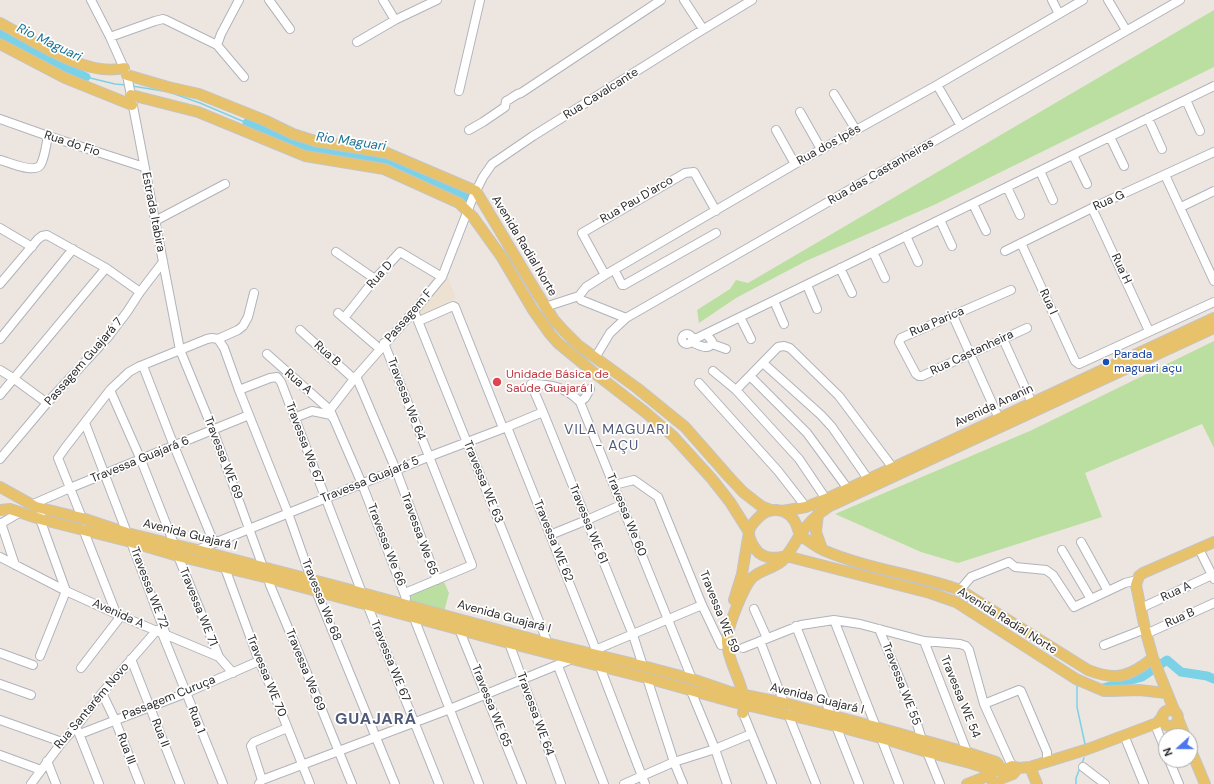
<!DOCTYPE html>
<meta charset="utf-8">
<style>
body{margin:0}
#map{position:relative;width:1214px;height:784px;overflow:hidden;background:#ede6e0;font-family:"DM Sans",sans-serif}
canvas{display:block}
.north{position:absolute;left:1158px;top:728px;width:40px;height:40px;box-sizing:border-box;background:#fff;border:1px solid #ababab;border-radius:50%;rotate:249deg;font-size:11px;font-weight:700;line-height:16px;text-align:center;color:#2c2c2c}
.north::after{content:'';display:block;margin:auto;width:14px;height:18px;background:#4c75ee;clip-path:polygon(50% 0,100% 100%,50% 72%,0 100%)}
</style>
<div id="map">
<canvas width="1214" height="784"></canvas>
<div class="north">N</div>
</div>
<script>
const c = document.querySelector('canvas').getContext('2d');
c.lineJoin = 'round';
function fillPath(path, color) { c.fillStyle = color; c.fill(path, 'evenodd'); }
function stroke(path, color, width, dash) { c.strokeStyle = color; c.lineWidth = width; c.lineCap = dash ? 'butt' : 'round'; c.setLineDash(dash || []); c.stroke(path); }
function write(font, color, halo, rows, align = 'center') {
  c.font = font + ' "DM Sans",sans-serif'; c.lineWidth = 3.5; c.setLineDash([]); c.textBaseline = 'middle'; c.strokeStyle = halo; c.fillStyle = color; for (const [text, x, y, turn = 0] of rows) {
    c.save(); c.translate(x, y); c.rotate((+turn || 0) * Math.PI / 180); c.textAlign = isNaN(turn) ? turn : align; if (halo) c.strokeText(text, 0, 0); c.fillText(text, 0, 0); c.restore();
  }
}
fillPath(new Path2D(`
 M448,277L456,298L422,318L419,310Z`), '#ede2d1');
fillPath(new Path2D(`
 M1214,10V67L936,204L806,261L736,298L699,323L697,310L730,289L736,280L748,283Z
 M1214,341V448L1202,424L1085,473L1102,517L958,563L921,552L835,514L1032,430Z
 M444,582L449,593L444,612L412,604L409,595Z`), '#badfa1');
stroke(new Path2D(`
 M86,77L115,84L126,85
 M132,86L163,91
 M169,92L200,103L247,123
 M1077,683V707L1085,744
 M1076,784V778L1084,758`), '#7bd2e7', 1.5);
stroke(new Path2D(`
 M0,34L38,55L86,77
 M247,123L309,149L389,160L443,185L472,201
 M1103,688L1142,677L1167,660L1181,672L1207,676L1214,679`), '#7bd2e7', 9);
const minor = new Path2D(`
 M91,0L110,37L127,75L180,350L213,430L263,567
 M269,0L290,29
 M383,0L395,20
 M684,0L703,29
 M1052,0L1059,14
 M1108,0L1126,30
 M110,37L155,21L163,19L166,20L217,45L244,77
 M357,42L395,20L437,0
 M217,45L221,34L239,0
 M937,85L961,126
 M459,91L480,0
 M834,94L856,130
 M1186,100L1200,131
 M800,112L821,149
 M1148,118L1162,149
 M0,119L48,136L144,167
 M469,130L483,122L505,107L506,101C512,99 515,94 521,93L661,0
 M776,130L795,164
 M1110,137L1124,166
 M1073,155L1087,184
 M0,160C9,162 36,175 41,164C45,156 46,145 48,136
 M1040,171L1053,200
 M1165,175L1214,281
 M1007,187L1020,215
 M973,204L986,231
 M1181,207L1214,191
 M1092,208L1149,331
 M940,220L952,246
 M155,221L225,184
 M0,228L32,247
 M906,236L918,262
 M1021,243L1075,361L1079,364L1214,302
 M1005,251L1092,208L1214,152
 M336,252L375,279
 M873,252L885,278
 M840,268L852,293
 M605,275L582,233L685,173L694,172L716,211
 M617,275L622,285H624L716,233
 M0,284L38,239L42,236L47,235L106,268L140,292
 M807,285L817,309
 M1011,290L901,338L899,342L916,374L919,376H922L1027,328
 M579,296L586,287L605,275L795,164L937,85L1083,0
 M579,296L581,300L626,318
 M774,301L784,324
 M545,307L579,296
 M414,311L549,646
 M338,313L380,349
 M953,316L1001,423
 M740,317L751,339
 M344,318L375,279L400,252L442,277
 M419,321L453,306L455,307L503,428
 M300,330L354,379
 M682 339a5 5 0 1 1 10 0a5 5 0 1 1-10 0Z
 M692,338H697L1214,86
 M0,339L73,249
 M218,339L224,348L239,390L288,513L312,581L395,784
 M1003,339L1032,403
 M691,342C697,344 707,351 712,344V341L706,334
 M384,343L472,565L405,593
 M712,344L726,349
 M267,354L330,410L362,484L406,598
 M595,358L610,333L626,318L1180,0
 M763,363L821,415L832,427L868,479
 M143,366L174,446L214,543
 M0,370L13,378L47,403
 M713,371L736,390L799,459L826,499
 M356,376L396,470L437,580
 M750,376L807,433L848,489
 M699,383L778,471L806,507
 M110,390L141,460L174,544
 M239,390L270,378L277,377L281,382L362,593
 M736,390L778,347L784,346L790,348L839,396L893,468
 M0,395L106,268
 M580,402L585,398L590,389
 M330,410L354,379L414,311L442,277L473,197L483,177L492,164L533,136L694,35L752,0
 M294,418L312,411L331,415L333,418
 M85,423L127,533
 M507,427L598,655
 M0,459L47,403L108,337L127,312L140,292L163,262
 M614,485L634,480L658,497L702,605L721,645
 M31,505L70,488L249,415
 M42,509L40,519L66,591
 M82,518L58,458L65,448L110,390L129,372L138,367L207,339L212,338L218,339L238,330L243,326L248,317L254,293
 M1,523L15,565
 M0,524L19,513
 M83,529L116,613
 M550,535L587,520L621,505
 M131,542L166,635
 M1081,542L1108,591
 M1199,549L1214,579
 M197,550L428,457L507,427L543,412
 M1062,550L1091,599
 M178,556L219,657
 M0,557L66,591L121,616L219,657L233,673
 M225,568L259,661L274,694L310,784
 M268,578L270,585L302,661L352,784
 M960,590L971,577L1009,562L1015,567L1046,570L1053,575L1074,607L1125,583L1137,580
 M367,604L439,784
 M1141,608L1212,575
 M754,609L767,638
 M414,618L479,784
 M834,620L876,727
 M796,626L831,715
 M459,629L522,784
 M879,629L913,711L922,740
 M162,633L223,784
 M1146,634L1214,603
 M760,641L784,703
 M924,641L969,757
 M509,643L561,784
 M1104,645L1145,629
 M743,648L801,625L834,620L860,624L924,641L960,644L966,646L969,650L984,704L1012,766
 M595,650L702,605
 M0,653L33,665
 M40,656L66,591
 M131,659L180,784
 M558,666L604,784
 M643,666L633,635L543,412L531,384C550,384 566,387 580,402L692,679
 M600,667L645,784
 M81,668L121,616
 M647,678L674,762L683,784
 M0,684L31,695
 M691,691L715,749L727,784
 M102,693L115,720L140,784
 M984,704L1019,690L1021,691L1047,752V761
 M743,713L772,784
 M788,714L816,784
 M0,720L62,742
 M836,726L859,784
 M1156,727L1166,752
 M78,731L99,784
 M80,734L186,693L259,661
 M1124,735L1144,784
 M881,738L899,784
 M927,752L940,784
 M0,755L41,770
 M1169,760L1179,784
 M47,761L56,784
 M1083,767L1105,784
 M262,780L251,746L254,742L287,728
 M31,784L62,742L76,727L102,693L157,630
 M259,784L262,780L450,709L572,659
 M624,784L674,762L715,749L751,734`);
const major = new Path2D(`
 M0,23C33,40 86,78 124,68
 M0,44L65,78L132,105
 M127,75L168,87L199,94L264,120L293,134L315,141L387,153L476,191L537,293L554,320L564,331L578,345L637,388L685,427L729,477L743,492L761,506L771,510
 M131,95L198,112L305,156L384,169L459,203L473,217L501,256L533,310L550,334L558,343L592,371L645,412L673,436L712,479L730,502L749,532
 M0,487L36,507L82,518L127,533L197,550L340,587L547,643L643,666L692,679L730,692L784,703L876,727L969,753L996,762L998,764L1000,770
 M0,510L10,509L40,519L131,542L178,556L268,578L509,643L647,678L733,702L836,726L892,741L927,752L970,763L986,768L991,772
 M782,511L806,507L826,499L1214,318
 M818,514L816,532L822,549
 M800,535C807,540 815,546 823,550C867,569 915,574 960,590L1088,670C1116,681 1130,677 1153,658
 M786,556L930,593L956,602L1076,679L1104,691H1112L1139,690L1166,693
 M786,556C776,559 767,559 759,553C754,548 748,539 749,531C750,526 754,522 758,518C768,507 785,507 794,520C797,525 798,530 800,535
 M734,600L742,574L749,532
 M1162 718a8 8 0 1 1 16 0a8 8 0 1 1-16 0Z
 M1175,712L1153,658L1145,629L1136,585L1139,576L1143,573L1214,542
 M743,713C748,686 728,667 727,642C726,630 744,585 753,577C761,570 774,568 782,561C788,555 793,546 798,538C806,525 817,514 830,506L1214,328
 M1178,719L1185,736
 M1190,748L1205,784
 M1030,767L1037,784
 M1003,778L1013,774L1018,768
 M967,784L990,775
 M997,784C986,780 990,767 1001,771L1012,766L1018,768L1030,767L1088,749L1157,723L1163,716`);
stroke(minor, '#b0b3bc', 10);
stroke(major, '#c4c4c4', 12);
stroke(minor, '#fff', 8);
stroke(major, '#e8c26a', 10);
for (const [x, y, r, color] of [
 [1106,362,4,"#1a4fb4"],
 [497,382,5,"#e0444e"]
]) { const dot = new Path2D(); dot.arc(x, y, r, 0, 2 * Math.PI); c.fillStyle = color; c.fill(dot); stroke(dot, '#fff', 1.5); }
write('12px', '#2c2c2c', '#fff', [
 ["Rua Cavalcante",601,94,-32],
 ["Rua do Fio",72,144,18],
 ["Rua dos Ipês",829,145,-29],
 ["Rua das Castanheiras",881,172,-30],
 ["Rua Pau D'arco",637,200,-30],
 ["Rua G",1109,201,-24],
 ["Estrada Itabira",153,212,79],
 ["Avenida Radial Norte",524,246,59],
 ["Rua H",1121,269,65],
 ["Rua D",380,275,-48],
 ["Rua I",1048,302,65],
 ["Passagem F",409,316,-49],
 ["Rua Parica",937,322,-23],
 ["Rua Castanheira",972,353,-25],
 ["Rua B",327,354,42],
 ["Passagem Guajará 7",84,362,-49],
 ["Rua A",298,382,41],
 ["Travessa We 64",406,399,69],
 ["Avenida Ananin",994,406,-25],
 ["Travessa We 67",304,443,69],
 ["Travessa WE 69",223,458,69],
 ["Travessa Guajará 6",140,460,-22],
 ["Travessa Guajará 5",370,480,-22],
 ["Travessa WE 63",483,482,68],
 ["Travessa We 60",626,515,68],
 ["Travessa WE 61",588,524,68],
 ["Travessa We 65",419,534,70],
 ["Avenida Guajará I",190,535,14],
 ["Travessa WE 62",553,541,68],
 ["Travessa We 66",386,545,69],
 ["Travessa WE 72",149,588,69],
 ["Rua A",1176,592,-25],
 ["Travessa We 68",321,600,68],
 ["Travessa WE 71",198,607,68],
 ["Travessa WE 59",719,612,68],
 ["Avenida A",118,614,24],
 ["Avenida Guajará I",504,617,15],
 ["Rua B",1180,618,-24],
 ["Avenida Radial Norte",1007,621,32],
 ["Travessa WE 67",390,661,68],
 ["Travessa We 69",305,670,68],
 ["Travessa WE 70",266,676,68],
 ["Travessa WE 55",901,684,69],
 ["Travessa WE 54",960,697,68],
 ["Passagem Curuça",169,698,-22],
 ["Avenida Guajará I",817,699,14],
 ["Rua Santarém Novo",92,706,-50],
 ["Travessa WE 65",491,706,68],
 ["Travessa WE 64",535,714,70],
 ["Rua 1",196,720,69],
 ["Rua II",160,733,69],
 ["Rua III",126,749,69]
]);
write('12px', '#164399', '#fff', [
 ["Parada",1114,355],
 ["maguari açu",1114,369]
], 'left');
write('12px', '#be3a42', '#fff', [
 ["Unidade Básica de",506,375],
 ["Saúde Guajará I",506,389]
], 'left');
write('italic 13px', '#177396', '#fff', [
 ["Rio Maguari",49,43,26],
 ["Rio Maguari",351,142,8]
]);
c.letterSpacing = '1px';
write('14px', '#4f5a7b', '#fff', [
 ["VILA MAGUARI",617,430],
 ["- AÇU",617,446]
]);
c.letterSpacing = '0px';
c.letterSpacing = '1px';
write('bold 16px', '#4f5a7b', '#fff', [
 ["GUAJARÁ",376,720]
]);
c.letterSpacing = '0px';
</script>
